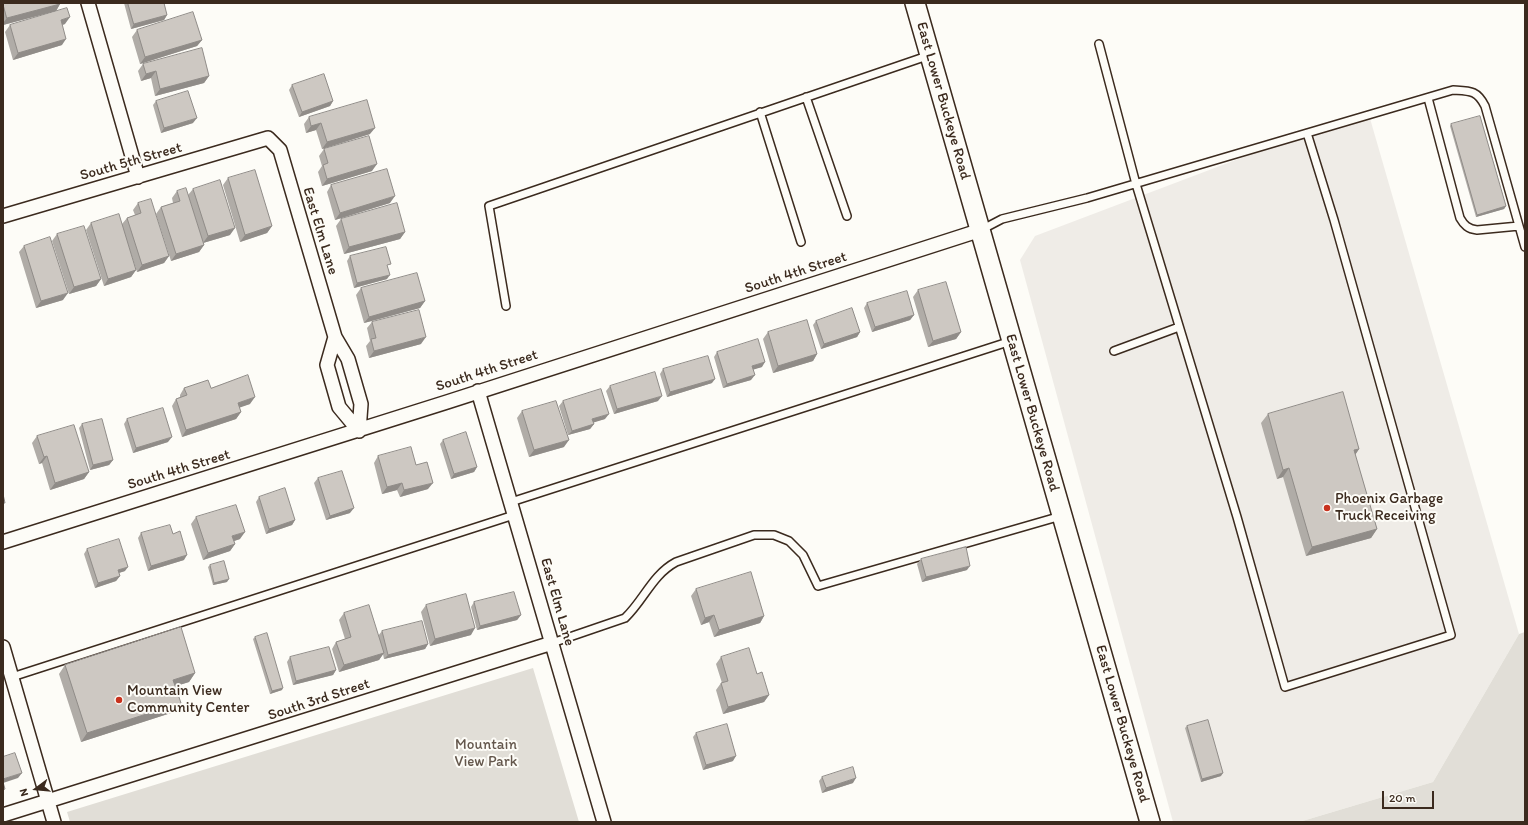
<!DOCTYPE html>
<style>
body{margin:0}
#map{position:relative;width:1528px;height:825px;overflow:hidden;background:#fdfcf7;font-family:Itim,sans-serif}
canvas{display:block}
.frame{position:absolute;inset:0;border:4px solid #3b2a1e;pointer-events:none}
.north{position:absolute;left:16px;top:769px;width:40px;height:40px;-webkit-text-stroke:3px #fdfcf7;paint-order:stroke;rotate:254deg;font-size:11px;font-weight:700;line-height:16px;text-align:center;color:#3b2a1e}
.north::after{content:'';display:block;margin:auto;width:14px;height:18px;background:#3b2a1e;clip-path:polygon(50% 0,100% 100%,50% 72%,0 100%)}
.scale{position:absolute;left:1382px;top:791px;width:52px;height:18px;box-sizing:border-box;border:2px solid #3b2a1e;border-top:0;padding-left:5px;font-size:12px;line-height:14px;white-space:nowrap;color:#3b2a1e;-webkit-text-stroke:3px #fdfcf7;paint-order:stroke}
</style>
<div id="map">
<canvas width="1528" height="825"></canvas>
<div class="frame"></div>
<div class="north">N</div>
<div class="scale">20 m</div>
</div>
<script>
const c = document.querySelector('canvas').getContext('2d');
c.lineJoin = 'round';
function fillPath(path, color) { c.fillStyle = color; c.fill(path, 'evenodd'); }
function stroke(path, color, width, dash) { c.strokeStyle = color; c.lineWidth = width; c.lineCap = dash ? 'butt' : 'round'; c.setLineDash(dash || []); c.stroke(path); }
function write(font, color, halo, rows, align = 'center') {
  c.font = font + ' Itim,sans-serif'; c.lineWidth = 4; c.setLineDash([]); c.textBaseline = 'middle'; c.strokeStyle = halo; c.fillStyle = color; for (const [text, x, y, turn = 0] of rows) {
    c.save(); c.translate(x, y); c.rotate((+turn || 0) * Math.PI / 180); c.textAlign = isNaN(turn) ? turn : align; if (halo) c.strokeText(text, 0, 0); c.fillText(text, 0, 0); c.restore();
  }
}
fillPath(new Path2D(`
 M1369,115L1519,634L1433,782L1299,822H1173L1020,260L1035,236L1307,133Z`), '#efece7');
fillPath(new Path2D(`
 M1525,632V822H1299L1433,782L1519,634Z
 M533,668L579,822H70L67,812Z`), '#e1ded7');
const service = new Path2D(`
 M1099,44L1136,184L1237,517L1285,687L1451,635L1334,220L1307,133
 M806,97L847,216
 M1428,98L1460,218C1464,225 1468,229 1477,230L1519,226
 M760,112L801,242
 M981,230L1002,219L1087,198L1453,90C1470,91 1477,90 1485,106L1525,247
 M506,306L489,206L930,55
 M1114,351L1179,327
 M511,502L1011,341
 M552,643L625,618C644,600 652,575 676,562L754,535H774L789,541L803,555L818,586L1061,516
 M12,677L514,515`);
const minor = new Path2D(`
 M88,3L138,177
 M3,216L268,138L280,150L335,337L348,359L361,404L359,431
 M335,337L327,365L339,407L359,431
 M478,391L604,822
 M3,542C330,440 655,336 981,230
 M3,647L54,822
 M3,815L552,643`);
const secondary = new Path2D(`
 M915,3L1150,822`);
stroke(service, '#3b2a1e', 10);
stroke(minor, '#3b2a1e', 16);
stroke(secondary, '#3b2a1e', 22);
stroke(service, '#fdfcf7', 7);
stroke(minor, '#fdfcf7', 13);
stroke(secondary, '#fdfcf7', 19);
fillPath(new Path2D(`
 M3,3L60,4L56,11L3,25Z
 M124,3H164L167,15L164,20L131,29Z
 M65,24L62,25V45L13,60L5,32L10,25Z
 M137,30L202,40L197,46L140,64L132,37Z
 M143,64L209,76L204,83L155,96L151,78L141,81L138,71Z
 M292,85L333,101L330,106L299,117L289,90Z
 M156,101L193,123L161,133L153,105Z
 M309,117L370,134L322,149L316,130L306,133L304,124Z
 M1451,124L1506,206L1504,209L1476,217L1450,126Z
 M324,149L372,171L322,186L318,172L322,166L319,156Z
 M228,178L272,226L267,233L240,242L223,185Z
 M331,185L390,203L335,220L327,192Z
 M193,189L230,235L203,243L188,195Z
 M177,191L204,245L199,252L171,261L156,214L161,207L173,203L172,198Z
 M138,203L169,256L164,263L137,272L126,238L136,270L131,277L104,286L86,230L91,223L122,224L127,218L135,215L133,210Z
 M341,219L405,232L400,239L344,254L336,226Z
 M57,234L101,279L96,286L69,294L52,241Z
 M24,246L63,300L36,308L19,252Z
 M350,256L388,267L387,279L354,288L347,261Z
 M361,288L425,301L420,308L364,323L356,295Z
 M918,290L961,332L956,339L928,347L913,297Z
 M867,303L914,315L910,320L872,332L864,308Z
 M816,321L860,332L857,337L821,349L813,325Z
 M372,322L421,344L369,358L366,346L370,341L367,328Z
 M768,332L817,354L813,361L773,373L763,339Z
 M717,352L762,367L753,369L751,380L723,388L714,357Z
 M663,369L712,383L667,397L660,374Z
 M610,386L658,401L614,414L606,391Z
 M184,388H211L250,404L239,407L241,412L236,419L182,437L172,406L176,399L180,397V395Z
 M563,401L605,419L593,422L594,424L590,429L568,435L559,406Z
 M522,411L564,447L529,457L517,418Z
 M1268,414L1359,449L1355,455L1377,529L1371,538L1306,556L1283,477L1277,479L1261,423Z
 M127,419L168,442L133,453L124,424Z
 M82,424L113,460L109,465L90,470L79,428Z
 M37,436L89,472L84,479L50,490L42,463L39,464L32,443Z
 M443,440L477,467L474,472L451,479L440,444Z
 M378,456L416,465L428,489L400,497L397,490L382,494L374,463Z
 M318,478L350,513L326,520L314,483Z
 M259,497L295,520L292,525L266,534L256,502Z
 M196,517L240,539L234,541L235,544L230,551L203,560L191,524Z
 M141,533L173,534L184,560L148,571L138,538Z
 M87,549L125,571L119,573L120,576L116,581L95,588L84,554Z
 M921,559L967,570L922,582L917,564Z
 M210,565L227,582L213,585L208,567Z
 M696,589L764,616L760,623L714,637L709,622L701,625L691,596Z
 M474,602L521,615L517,620L477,630L471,607Z
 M426,605L471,635L430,646L421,612Z
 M344,613L378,636L382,631L428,644L425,649L384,659L383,654L379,660L339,672L332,649L336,642L345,639L339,620Z
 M255,637L282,690L270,694L253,639Z
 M290,657L336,670L333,675L293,685L287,662Z
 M721,657L757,674L769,695L764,702L723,714L716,690L721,683H722L716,664Z
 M65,665L195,673L189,682L175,686L174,712L81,742L59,674Z
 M1187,726L1221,776L1201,782L1185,728Z
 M696,733L733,761L703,770L693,737Z
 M822,777L853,783L822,793L819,781Z`), '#b0aca7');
fillPath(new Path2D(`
 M60,4L56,11L3,25V23L7,18Z
 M167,15L164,20L131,29L134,24Z
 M70,17L65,24L56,27L61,20Z
 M66,39L62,45L13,60L18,53Z
 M202,40L197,46L140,64L145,57Z
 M156,71L151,78L141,81L146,74Z
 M209,76L204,83L155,96L160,89Z
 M333,101L330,106L299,117L302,112Z
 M197,118L193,123L161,133L164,128Z
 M321,123L316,130L306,133L311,126Z
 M375,128L370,134L322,149L327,142Z
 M377,164L372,171L322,186L327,179Z
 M395,196L390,203L335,220L340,213Z
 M1506,206L1504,209L1476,217L1477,215Z
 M272,226L267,233L240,242L245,235Z
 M235,228L230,235L203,243L208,236Z
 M405,232L400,239L344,254L349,247Z
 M204,245L199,252L171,261L176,254Z
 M169,256L164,263L137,272L142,265Z
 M136,270L131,277L104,286L108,279Z
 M390,275L387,279L354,288L357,283Z
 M101,279L96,286L69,294L74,287Z
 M68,293L63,300L36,308L41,301Z
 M425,301L420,308L364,323L369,317Z
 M914,315L910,320L872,332L875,327Z
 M860,332L857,337L821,349L824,344Z
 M961,332L956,339L928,347L933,341Z
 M426,337L421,344L369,358L374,351Z
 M817,354L813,361L773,373L778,366Z
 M765,362L762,367L749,371L752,366Z
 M755,375L751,380L723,388L727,384Z
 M715,379L712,383L667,397L670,392Z
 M662,396L658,401L614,414L617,409Z
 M255,397L250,404L233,410L238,403Z
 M241,412L236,419L182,437L186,430Z
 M609,414L605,419L589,424L592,419Z
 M594,424L590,429L568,435L572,431Z
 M172,437L168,442L133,453L136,448Z
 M569,440L564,447L529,457L534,450Z
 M1359,449L1353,458L1354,450Z
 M47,456L42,463L39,464L44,457Z
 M113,460L109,465L90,470L93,465Z
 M477,467L474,472L451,479L454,474Z
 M1289,468L1283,477L1277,479L1283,470Z
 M89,472L84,479L50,490L55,483Z
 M402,483L397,490L382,494L387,487Z
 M433,483L428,489L400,497L404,490Z
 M354,508L350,513L326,520L330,516Z
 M295,520L292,525L266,534L269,529Z
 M1377,529L1371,538L1306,556L1312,547Z
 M245,532L240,539L228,543L232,536Z
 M235,544L230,551L203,560L208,553Z
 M187,555L184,560L148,571L151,566Z
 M970,566L967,570L922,582L926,577Z
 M128,567L125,571L115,574L118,570Z
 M120,576L116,581L95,588L98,583Z
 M229,579L227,582L213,585L214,583Z
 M521,615L517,620L477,630L480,626Z
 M714,615L709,622L701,625L705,618Z
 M764,616L760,623L714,637L719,630Z
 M475,628L471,635L430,646L435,639Z
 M428,644L425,649L384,659L388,655Z
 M384,653L379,660L339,672L344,665Z
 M336,670L333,675L293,685L296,681Z
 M195,673L189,682L167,689L173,680Z
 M283,688L282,690L270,694L272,691Z
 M769,695L764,702L723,714L728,707Z
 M181,703L174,712L81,742L87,733Z
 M736,756L733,761L703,770L706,765Z
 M22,773L18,778L3,783V779Z
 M1223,773L1221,776L1201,782L1202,779Z
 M856,778L853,783L822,793L826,788Z`), '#908c88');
const building = new Path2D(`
 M3,3H60V4L7,18Z
 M128,3H164L167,15L134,24Z
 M67,8L70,17L61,20L66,39L18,53L10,25Z
 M193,12L202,40L145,57L137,30Z
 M202,48L209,76L160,89L156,71L146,74L143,64Z
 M324,74L333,101L302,112L292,85Z
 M188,91L197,118L164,128L156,101Z
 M367,100L375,128L327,142L321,123L311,126L309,117Z
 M1480,116L1506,206L1477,215L1451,124Z
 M369,136L377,164L327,179L323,165L328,163L324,149Z
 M387,169L395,196L340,213L331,185Z
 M255,170L272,226L245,235L228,178Z
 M220,180L235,228L208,236L193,189Z
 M186,188L204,245L176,254L161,207L180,201L177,191Z
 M151,199L169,256L142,265L127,218L141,213L138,203Z
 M397,203L405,232L349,247L341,219Z
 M119,214L136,270L108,279L91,223Z
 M84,226L101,279L74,287L57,234Z
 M50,237L68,293L41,301L24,246Z
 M386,247L391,264L387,265L390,275L357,283L350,256Z
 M417,273L425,301L369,317L361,288Z
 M946,282L961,332L933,341L918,290Z
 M907,291L914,315L875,327L867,303Z
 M852,308L860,332L824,344L816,321Z
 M419,310L426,337L374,351L371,339L376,338L372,322Z
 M807,320L817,354L778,366L768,332Z
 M758,339L765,362L752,366L755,375L727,384L717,352Z
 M708,356L715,379L670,392L663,369Z
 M655,372L662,396L617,409L610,386Z
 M248,375L255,397L238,403L241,412L186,430L176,399L187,395L184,388L208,380L211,388Z
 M601,389L609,414L592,419L594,424L572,431L563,401Z
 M1343,392L1359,449L1354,450L1377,529L1312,547L1289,468L1283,470L1268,414Z
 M556,401L569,440L534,450L522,411Z
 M163,408L172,437L136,448L127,419Z
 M102,419L113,460L93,465L82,424Z
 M74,425L89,472L55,483L47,456L44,457L37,436Z
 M466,432L477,467L454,474L443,440Z
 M411,447L416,465L427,462L433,483L404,490L402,483L387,487L378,456Z
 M342,471L354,508L330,516L318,478Z
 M285,488L295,520L269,529L259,497Z
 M3,494L5,503H3Z
 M236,505L245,532L232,536L235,544L208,553L196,517Z
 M170,525L173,534L180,531L187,555L151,566L141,533Z
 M119,539L128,567L118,570L120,576L98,583L87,549Z
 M966,547L970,566L926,577L921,559Z
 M224,561L229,579L214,583L210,565Z
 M751,572L764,616L719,630L714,615L705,618L696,589Z
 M514,592L521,615L480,626L474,602Z
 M466,594L475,628L435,639L426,605Z
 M369,605L384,653L344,665L336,642L351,637L344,613Z
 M422,621L428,644L388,655L382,631Z
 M181,627L195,673L173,680L181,703L87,733L65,665Z
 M267,633L283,688L272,691L255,637Z
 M329,647L336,670L296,681L290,657Z
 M749,648L757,674L762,672L769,695L728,707L721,683L728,681L721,657Z
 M1208,720L1223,773L1202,779L1187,726Z
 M727,724L736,756L706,765L696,733Z
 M15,753L22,773L3,779V757Z
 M853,767L856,778L826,788L822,777Z
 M3,782L5,789L3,790Z`);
fillPath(building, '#cdc8c2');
stroke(building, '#908c88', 1);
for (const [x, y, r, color] of [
 [1327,508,4,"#c8321e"],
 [119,700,4,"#c8321e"]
]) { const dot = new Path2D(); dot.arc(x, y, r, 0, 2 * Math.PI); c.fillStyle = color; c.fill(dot); stroke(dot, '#fdfcf7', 1.5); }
write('15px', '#3b2a1e', '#fdfcf7', [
 ["East Lower Buckeye Road",943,101,74],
 ["South 5th Street",131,162,-16],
 ["East Elm Lane",320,231,73],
 ["South 4th Street",796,273,-18],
 ["South 4th Street",487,371,-18],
 ["East Lower Buckeye Road",1032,413,74],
 ["South 4th Street",179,470,-17],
 ["East Elm Lane",557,602,74],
 ["South 3rd Street",319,700,-18],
 ["East Lower Buckeye Road",1122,724,74]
]);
write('15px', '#3b2a1e', '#fdfcf7', [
 ["Phoenix Garbage",1335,499],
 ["Truck Receiving",1335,516],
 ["Mountain View",127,691],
 ["Community Center",127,708]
], 'left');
write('15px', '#64574c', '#fdfcf7', [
 ["Mountain",486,745],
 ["View Park",486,762]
]);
</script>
